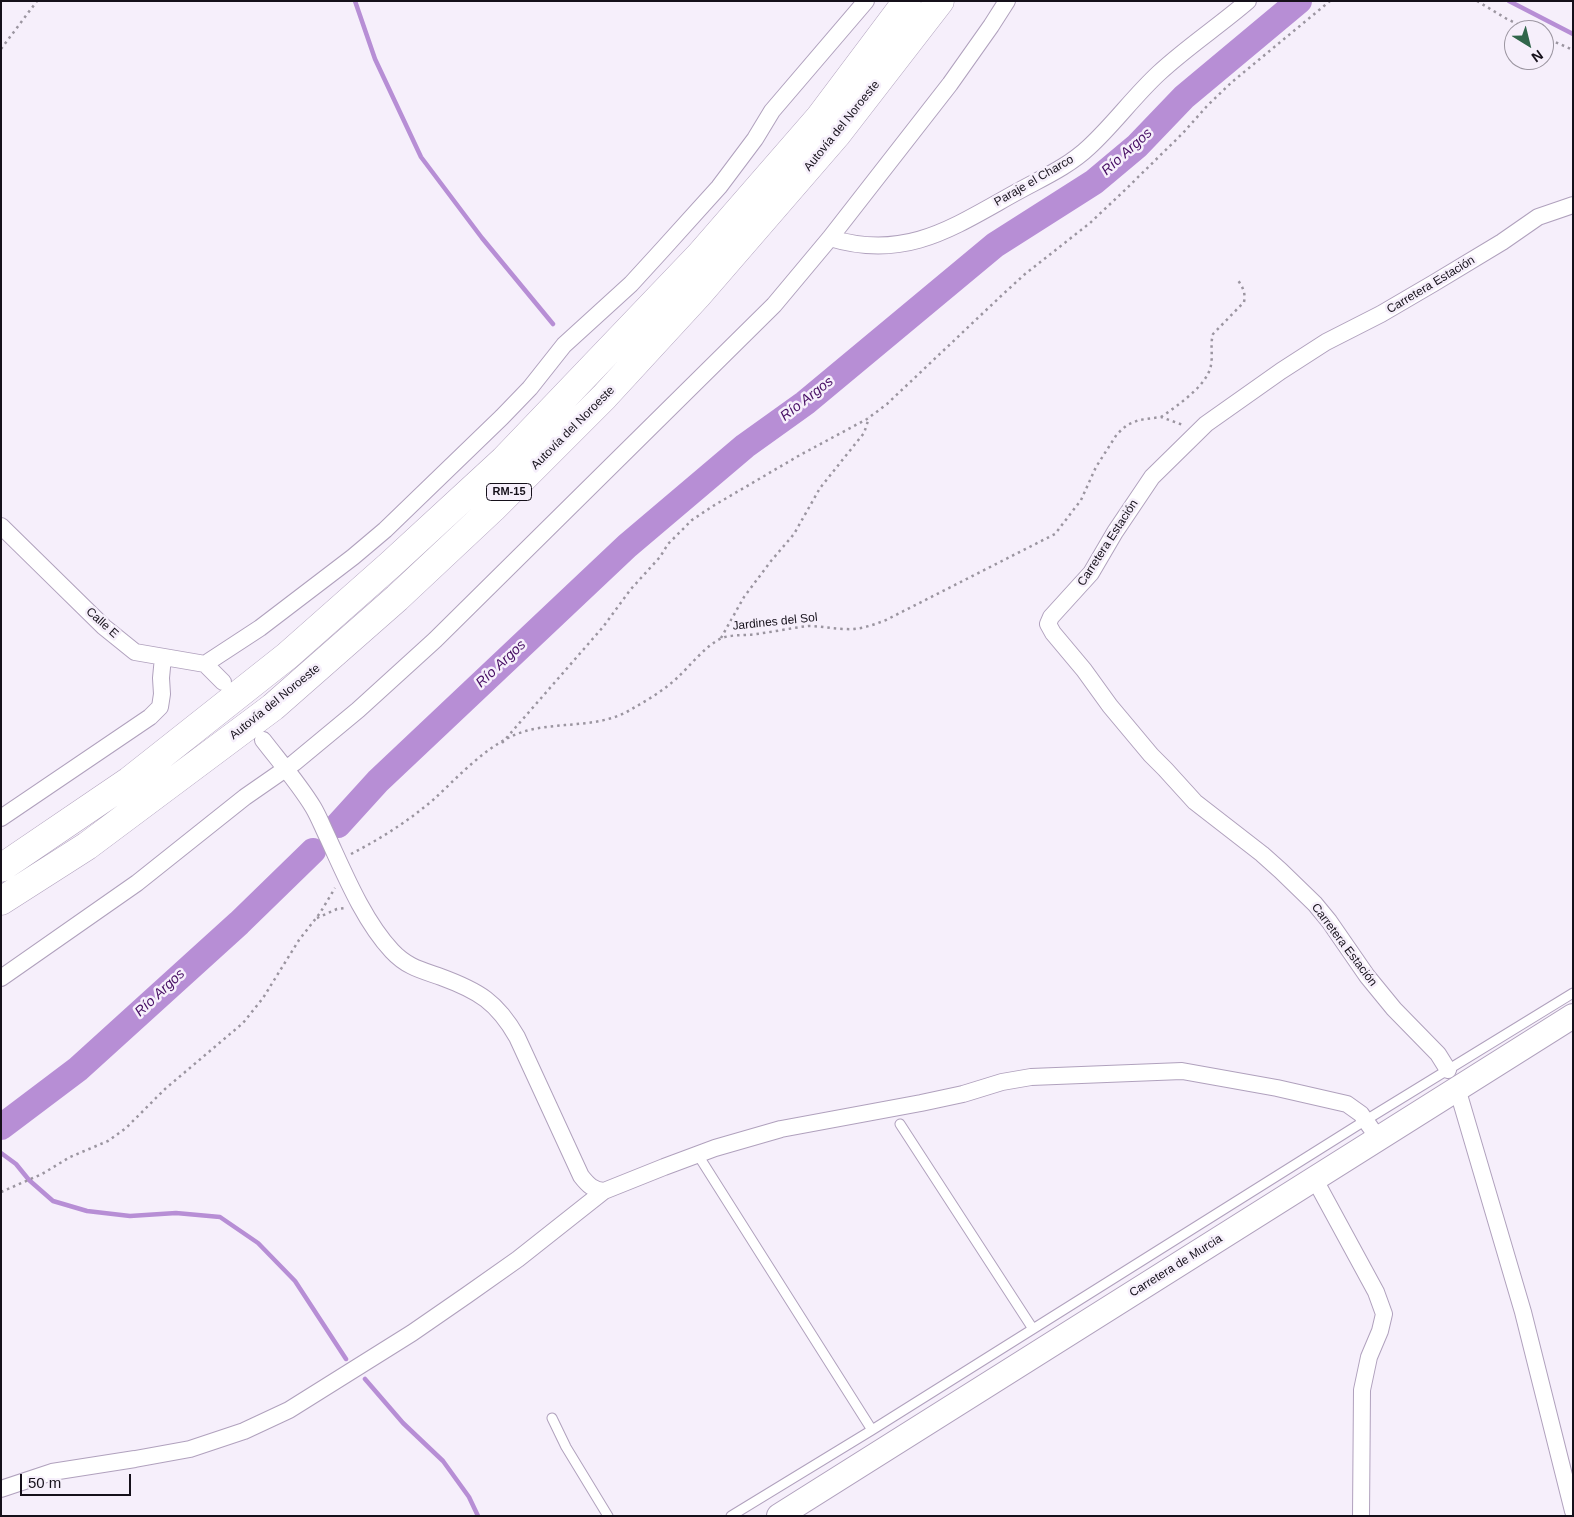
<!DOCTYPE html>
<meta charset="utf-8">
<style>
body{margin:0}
#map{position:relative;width:1574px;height:1517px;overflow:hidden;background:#f6effb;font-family:Arial,sans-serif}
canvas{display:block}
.frame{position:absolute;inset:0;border:2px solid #15101a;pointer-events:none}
.north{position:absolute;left:1504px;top:20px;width:50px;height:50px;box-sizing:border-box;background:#f6effb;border:1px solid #9c96a1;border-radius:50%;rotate:144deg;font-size:14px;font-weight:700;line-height:20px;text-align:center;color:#15101a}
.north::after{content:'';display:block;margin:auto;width:18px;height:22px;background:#31664b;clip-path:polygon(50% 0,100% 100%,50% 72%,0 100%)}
.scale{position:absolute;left:20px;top:1474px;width:111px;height:22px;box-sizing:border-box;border:2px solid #15101a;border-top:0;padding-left:6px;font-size:15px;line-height:18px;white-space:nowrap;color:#15101a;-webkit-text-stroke:4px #f6effb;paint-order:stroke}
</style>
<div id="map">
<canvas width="1574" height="1517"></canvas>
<div class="frame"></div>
<div class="north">N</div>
<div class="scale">50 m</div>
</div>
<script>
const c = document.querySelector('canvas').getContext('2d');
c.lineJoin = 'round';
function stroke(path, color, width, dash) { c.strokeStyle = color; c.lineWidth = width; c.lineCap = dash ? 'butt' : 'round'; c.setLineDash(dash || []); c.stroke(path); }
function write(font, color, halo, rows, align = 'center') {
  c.font = font + ' Arial,sans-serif'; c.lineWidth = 5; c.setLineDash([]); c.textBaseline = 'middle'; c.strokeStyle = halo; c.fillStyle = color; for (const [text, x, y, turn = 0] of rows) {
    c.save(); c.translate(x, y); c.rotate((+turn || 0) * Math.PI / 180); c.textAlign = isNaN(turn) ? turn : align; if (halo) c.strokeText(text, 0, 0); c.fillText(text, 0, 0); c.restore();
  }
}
stroke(new Path2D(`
 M355,1L375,59L421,157L482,238L553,324
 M1509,1L1573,34
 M1,1153L16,1164L29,1180L53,1201L87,1211L130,1216L176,1213L220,1217L258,1243L295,1281L346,1359
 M365,1379L403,1423L443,1461L469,1497L478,1516`), '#b78ed5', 4.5);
stroke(new Path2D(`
 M338,825L378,781L627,546L745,446L805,403L995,245L1094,182L1137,146L1184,97L1299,1
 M1,1127L78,1069L239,923L313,851`), '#b78ed5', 26);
const lane = new Path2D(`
 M900,1124L1033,1329
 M698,1155L872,1430
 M552,1418L566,1447L608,1516
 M731,1516L872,1430L1366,1120L1573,993`);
const street = new Path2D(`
 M830,238C905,261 952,228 1015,193C1040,179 1068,167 1089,147C1114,124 1134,96 1159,73C1187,47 1219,26 1248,1
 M1,526L104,627L135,652L205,664L223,682
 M205,664L260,628L353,557L385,530L502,417L530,388L564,345L631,284L663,249L719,187L755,139L772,111L866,1
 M263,740C280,762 299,784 313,807C319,817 323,828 328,838C345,875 364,921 392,951C407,967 421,970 441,977C479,991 497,1002 517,1037L581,1176C588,1185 593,1190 604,1191L664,1167L715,1148L781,1129L921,1103L963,1094L1002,1082L1031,1077L1182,1071L1277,1088L1347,1104L1361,1114L1378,1138
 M1,818L150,717L160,707L162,694L161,678L163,657
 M1,978L137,883L245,797L294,763L358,710L435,640L774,305L830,238L950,84L991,26L1007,1
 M1448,1070L1438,1054L1394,1009L1367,976L1329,921L1315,904L1281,871L1262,854L1195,802L1165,769L1151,755L1110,706L1084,670L1053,633L1048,624L1051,617L1091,573L1115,532L1152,477L1206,424L1281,371L1326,342L1381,314L1434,283L1502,242L1538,217L1573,205
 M1457,1088L1523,1312L1573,1511
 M1314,1178L1376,1292L1384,1314L1380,1331L1369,1357L1362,1390L1361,1516
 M1,1489L52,1472L135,1459L190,1449L244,1431L289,1410L412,1333L467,1295L518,1259L604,1191`);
const secondary = new Path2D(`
 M779,1516L1573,1016`);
const highway = new Path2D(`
 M1,868L129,781L287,656L391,564L504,460L700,255L820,117L907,1
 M1,901L87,846L273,707L397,598L493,508L604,397L697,296L838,133L940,1`);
stroke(lane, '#b0a1bd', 11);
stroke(street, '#b0a1bd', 18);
stroke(secondary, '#b0a1bd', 26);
stroke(highway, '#b0a1bd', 29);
stroke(new Path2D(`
 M1477,1L1507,19L1530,30
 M1544,37L1573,50
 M1,49L37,1
 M1161,417C1177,406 1208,385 1211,365C1213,355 1210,344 1213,334L1244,302C1246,292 1242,286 1237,279
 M721,638L744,597L771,561L794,534L820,488L864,433L869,418
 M502,743L603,627L631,589L660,557L668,544L692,520L713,506L800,455L867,419L887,404L1001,296L1025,274L1090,223L1126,189L1183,133L1207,106L1232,82L1330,1
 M351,854C380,839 407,822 433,800C457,778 482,750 512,736C549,719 595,731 630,710C646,701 663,691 677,678C690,666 706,645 722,638C733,634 744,636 756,634C773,632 791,628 808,626C821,626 833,629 846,629C860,630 873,625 886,620L1055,534L1081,500L1096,467L1117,434L1127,425L1139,420L1161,417L1183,425
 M317,918L337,909L345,908
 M1,1192L42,1174L70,1157L108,1141L126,1128L165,1089L243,1023L263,998L299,940L320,913L335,888`), '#9b95a0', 2.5, [2.5, 4]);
stroke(lane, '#fff', 9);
stroke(street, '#fff', 16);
stroke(secondary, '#fff', 24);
stroke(highway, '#fff', 28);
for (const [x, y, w] of [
 [509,492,45]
]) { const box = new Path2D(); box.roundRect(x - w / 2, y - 8.5, w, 17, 4); c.fillStyle = '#f6effb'; c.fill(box); stroke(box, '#15101a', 1); }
write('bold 11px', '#15101a', null, [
 ["RM-15",509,492]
]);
write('12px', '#15101a', '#f6effb', [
 ["Autovía del Noroeste",842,126,-51],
 ["Paraje el Charco",1034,181,-30],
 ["Carretera Estación",1431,285,-31],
 ["Autovía del Noroeste",573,428,-45],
 ["Carretera Estación",1108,543,-57],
 ["Jardines del Sol",775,622,-6],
 ["Calle E",102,623,42],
 ["Autovía del Noroeste",275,702,-39],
 ["Carretera Estación",1344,945,53],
 ["Carretera de Murcia",1176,1266,-32]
]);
write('italic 14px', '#460d63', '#f6effb', [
 ["Río Argos",1127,152,-42],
 ["Río Argos",807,399,-38],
 ["Río Argos",501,664,-43],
 ["Río Argos",160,993,-43]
]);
</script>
